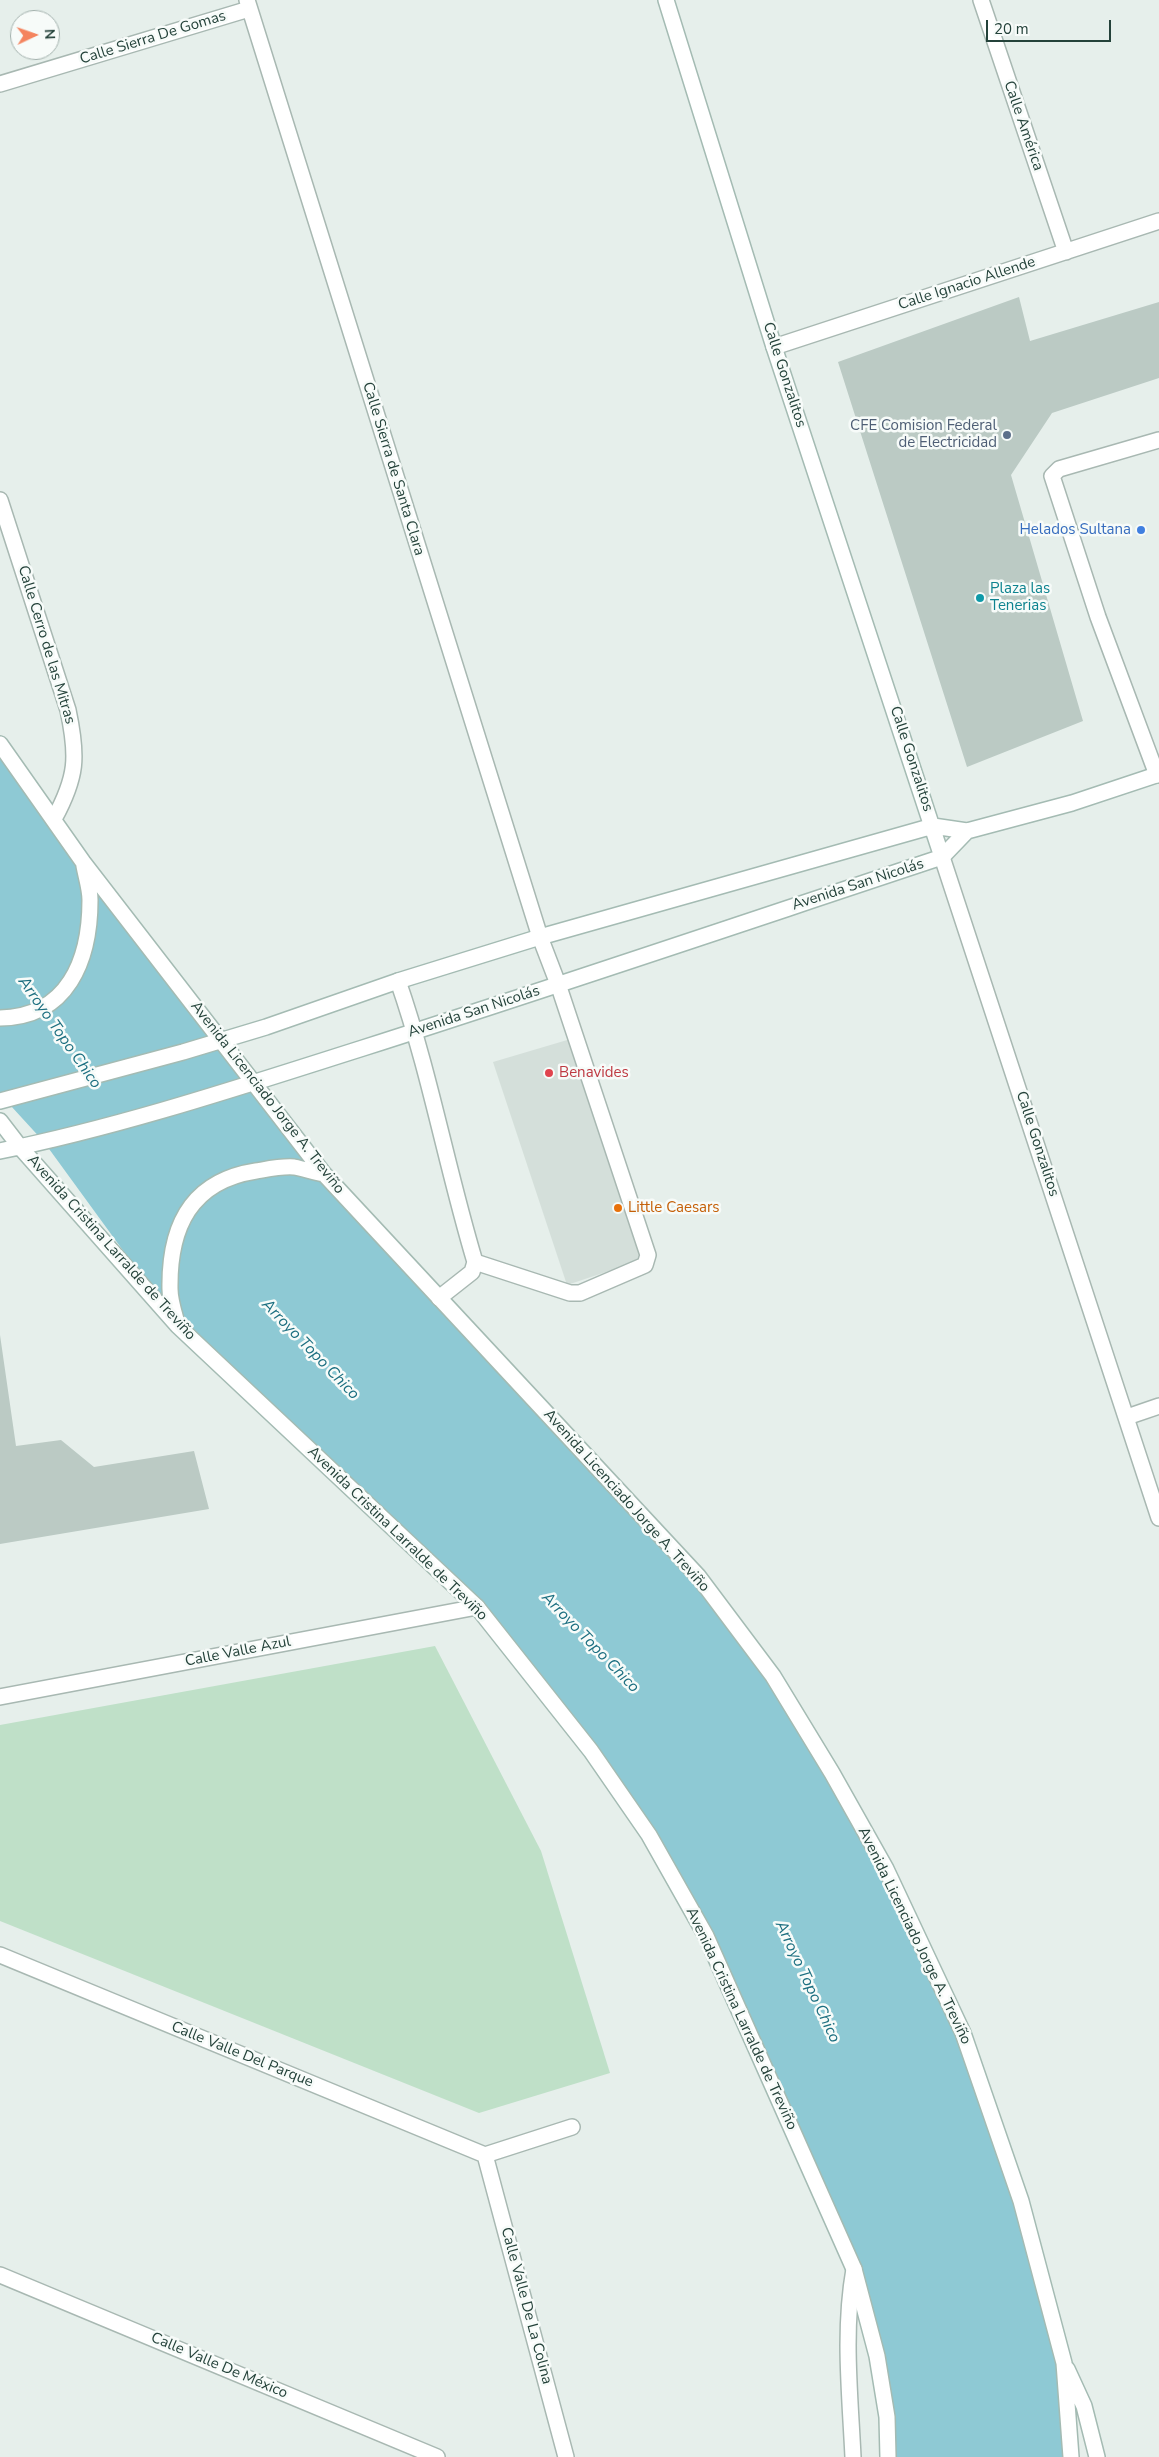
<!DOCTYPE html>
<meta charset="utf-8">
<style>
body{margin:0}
#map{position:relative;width:1159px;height:2457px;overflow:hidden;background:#e6efeb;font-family:"Nunito Sans",sans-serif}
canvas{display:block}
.north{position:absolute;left:10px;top:10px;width:50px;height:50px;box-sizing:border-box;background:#f7fbf9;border:1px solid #a3b1ad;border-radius:50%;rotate:87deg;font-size:14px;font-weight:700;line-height:20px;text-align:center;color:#24423a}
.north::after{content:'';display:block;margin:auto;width:18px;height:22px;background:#f4845f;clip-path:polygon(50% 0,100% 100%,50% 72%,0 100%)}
.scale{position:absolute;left:986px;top:20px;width:125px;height:22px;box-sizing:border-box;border:2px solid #24423a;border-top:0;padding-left:6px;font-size:15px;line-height:18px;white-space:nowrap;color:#24423a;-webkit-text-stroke:4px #f7fbf9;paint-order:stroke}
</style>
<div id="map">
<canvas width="1159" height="2457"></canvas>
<div class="north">N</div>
<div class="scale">20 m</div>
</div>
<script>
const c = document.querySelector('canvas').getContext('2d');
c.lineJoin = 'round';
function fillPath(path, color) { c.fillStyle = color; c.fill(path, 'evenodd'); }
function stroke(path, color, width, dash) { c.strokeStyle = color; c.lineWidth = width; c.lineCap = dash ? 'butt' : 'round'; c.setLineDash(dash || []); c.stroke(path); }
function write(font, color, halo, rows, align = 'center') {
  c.font = font + ' "Nunito Sans",sans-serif'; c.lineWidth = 5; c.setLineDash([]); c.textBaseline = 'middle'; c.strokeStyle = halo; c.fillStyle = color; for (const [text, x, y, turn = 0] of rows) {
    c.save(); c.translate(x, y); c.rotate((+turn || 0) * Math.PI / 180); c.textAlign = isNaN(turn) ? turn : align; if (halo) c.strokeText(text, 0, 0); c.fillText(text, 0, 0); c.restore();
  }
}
fillPath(new Path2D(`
 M574,1038L645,1259L567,1285L493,1062Z`), '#d4dfda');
fillPath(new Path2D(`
 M435,1646L541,1851L610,2073L479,2113L0,1921V1725Z`), '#bfe0c8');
fillPath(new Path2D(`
 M0,744L324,1174L698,1576L832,1773L963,2033L1064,2363L1069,2457H888L854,2269L706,1936L649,1835L477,1607L178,1326L44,1142L0,1094Z`), '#8ec9d4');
fillPath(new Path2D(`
 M1019,297L1030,341L1159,302V378L1052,413L1011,475L1083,721L967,767L838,362Z
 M0,1335L16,1446L61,1440L94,1467L194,1451L209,1509L0,1544Z`), '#bbcac4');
const lane = new Path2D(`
 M1157,775L1098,617L1052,476L1059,469L1159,440
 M398,981C430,1073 447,1169 475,1262L472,1272L439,1298
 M475,1262L570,1293H580L645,1265L648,1255L558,984`);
const street = new Path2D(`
 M247,0L540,937L558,984
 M981,0L1066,252
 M0,84L249,9
 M774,347L1159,221
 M0,500L68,710C78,757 77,777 54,819
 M942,857L1159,1518
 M1127,1417L1159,1406
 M0,1697L477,1607
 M0,1955L485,2155
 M485,2155L566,2457
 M485,2155L572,2127
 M0,2275L437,2457
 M853,2457C850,2394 843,2331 854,2269`);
const secondary = new Path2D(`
 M666,0L774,347L942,857
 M0,744L83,862L324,1174L698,1576L773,1676L832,1773L886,1869L963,2033L1021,2201L1064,2363L1071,2457
 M0,1018C68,1017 90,960 90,900C90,889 86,877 84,866
 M0,1101L183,1052L266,1027L398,981L540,937L933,826L967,831L1072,803L1159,774
 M0,1121L20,1147L178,1326L477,1607L591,1751L649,1835L706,1936L854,2269L877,2356L887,2417L888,2457
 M0,1151C123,1126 243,1086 363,1048C557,986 749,921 942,857L967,831
 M177,1323C174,1312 170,1300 170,1289C169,1227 191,1181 256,1171C268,1169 282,1166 294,1167C304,1169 314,1172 324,1174
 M1067,2369L1084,2406L1097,2457`);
stroke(lane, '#a8b8b2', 18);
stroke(street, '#a8b8b2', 18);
stroke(secondary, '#a4bbb3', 18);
stroke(lane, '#fff', 15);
stroke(street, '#fff', 15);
stroke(secondary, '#fff', 15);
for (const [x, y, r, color] of [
 [1007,435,5,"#5c6f8a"],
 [1141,530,5,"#3f7fe0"],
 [980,598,5,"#0f9aa8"],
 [549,1073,5,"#e0444e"],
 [618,1208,5,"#e8710a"]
]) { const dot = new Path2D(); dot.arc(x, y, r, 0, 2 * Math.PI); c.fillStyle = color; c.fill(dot); stroke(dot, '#f7fbf9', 2); }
write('15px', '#24423a', '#f7fbf9', [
 ["Calle Sierra De Gomas",153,38,-17],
 ["Calle América",1023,126,71],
 ["Calle Ignacio Allende",967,284,-18],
 ["Calle Gonzalitos",784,375,72],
 ["Calle Sierra de Santa Clara",393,469,73],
 ["Calle Cerro de las Mitras",46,645,73],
 ["Calle Gonzalitos",911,759,72],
 ["Avenida San Nicolás",858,885,-18],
 ["Avenida San Nicolás",474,1012,-18],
 ["Avenida Licenciado Jorge A. Treviño",267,1098,52],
 ["Calle Gonzalitos",1037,1144,72],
 ["Avenida Cristina Larralde de Treviño",111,1248,48],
 ["Avenida Licenciado Jorge A. Treviño",626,1501,48],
 ["Avenida Cristina Larralde de Treviño",397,1534,44],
 ["Calle Valle Azul",238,1652,-11],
 ["Avenida Licenciado Jorge A. Treviño",914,1936,64],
 ["Avenida Cristina Larralde de Treviño",741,2019,65],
 ["Calle Valle Del Parque",242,2055,22],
 ["Calle Valle De La Colina",526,2306,75],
 ["Calle Valle De México",219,2366,23]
]);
write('15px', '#4e5e75', '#f7fbf9', [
 ["CFE Comision Federal",997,426],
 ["de Electricidad",997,443]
], 'right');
write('15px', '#366cbe', '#f7fbf9', [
 ["Helados Sultana",1131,530]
], 'right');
write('15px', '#0d838f', '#f7fbf9', [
 ["Plaza las",990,589],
 ["Tenerias",990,606]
], 'left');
write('15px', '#be3a42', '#f7fbf9', [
 ["Benavides",559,1073]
], 'left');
write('15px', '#c56008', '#f7fbf9', [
 ["Little Caesars",628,1208]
], 'left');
write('italic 16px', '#1c6f80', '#f7fbf9', [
 ["Arroyo Topo Chico",59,1033,55],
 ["Arroyo Topo Chico",310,1350,46],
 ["Arroyo Topo Chico",590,1643,46],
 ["Arroyo Topo Chico",807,1982,65]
]);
</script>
